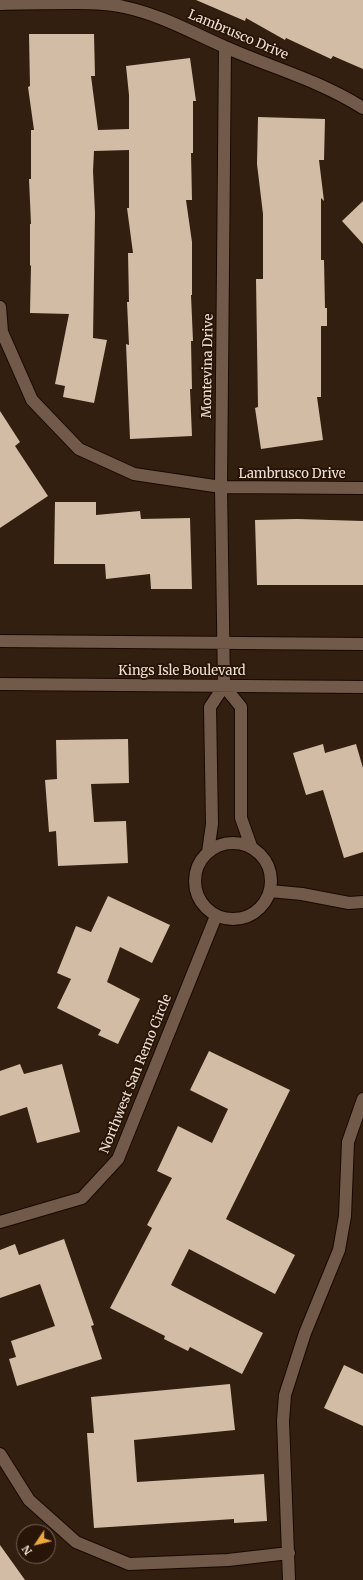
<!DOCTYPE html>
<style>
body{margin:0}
#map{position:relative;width:363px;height:1580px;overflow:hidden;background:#331f10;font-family:Merriweather,serif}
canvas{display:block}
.north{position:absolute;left:16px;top:1524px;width:40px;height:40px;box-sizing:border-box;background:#291507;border:1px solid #78675a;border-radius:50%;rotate:235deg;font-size:11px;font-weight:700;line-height:16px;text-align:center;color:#efe1d7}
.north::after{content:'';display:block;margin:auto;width:14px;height:18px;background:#eda83b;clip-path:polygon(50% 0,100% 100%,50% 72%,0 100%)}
</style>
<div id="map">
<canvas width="363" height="1580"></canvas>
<div class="north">N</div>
</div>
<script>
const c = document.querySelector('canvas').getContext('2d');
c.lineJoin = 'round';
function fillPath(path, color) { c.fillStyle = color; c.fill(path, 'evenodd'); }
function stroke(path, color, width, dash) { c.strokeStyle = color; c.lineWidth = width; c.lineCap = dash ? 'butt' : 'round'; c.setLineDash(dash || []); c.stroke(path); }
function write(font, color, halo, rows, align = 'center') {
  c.font = font + ' Merriweather,serif'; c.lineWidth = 4; c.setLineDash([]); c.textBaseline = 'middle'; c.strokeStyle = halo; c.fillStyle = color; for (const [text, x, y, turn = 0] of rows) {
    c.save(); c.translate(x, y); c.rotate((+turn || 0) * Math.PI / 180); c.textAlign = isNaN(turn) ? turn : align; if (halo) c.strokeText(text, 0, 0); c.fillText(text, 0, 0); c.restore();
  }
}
fillPath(new Path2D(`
 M196,0H363V69L333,56L331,59L286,38L285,40L246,18L245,21Z
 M29,34H94L95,76H91L98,130L129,129V95L126,66L190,58L196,101H193V153H191L192,200H186L192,242V295H191L193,341H191L192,389H190L192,436L130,439L126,344L129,345L127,302H129L128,253H133L127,208H129V150L94,151L93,171L95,213L93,338L107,340L94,403L63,397L65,386L55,384L69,314L30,313L31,266L30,265V224H31L29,179H31V130H34L28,87L30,86Z
 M258,117L325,119L324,160H319L324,201L321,198V260H324L325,308H327V326H321V397H317L323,440L261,449L255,408L258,407L256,279H263V214L257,164Z
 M363,201V244L342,221Z
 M0,411L20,442L15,446L48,496L0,528Z
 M55,502H96V515L140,511L141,519L190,518L192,589H151L150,574L106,579L105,564H54Z
 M297,519L363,521V585H257L255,520Z
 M128,739L129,783L91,784L94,822L126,821L128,863L58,866L56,831L49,832L45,780L57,779L56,740Z
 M323,744L325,753L356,744L363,768V852L344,858L323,790L306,795L293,753Z
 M108,896L170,925L152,963L120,947L107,982L140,999L118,1044L98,1035L101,1030L57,1008L71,979L57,973L76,926L91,932Z
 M209,1051L290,1090L226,1219L295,1255L275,1294L189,1249L171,1285L263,1333L242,1374L190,1347L188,1351L164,1339L165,1336L110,1308L152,1228L147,1225L172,1178L157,1171L178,1126L212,1143L228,1109L190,1090Z
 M20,1064L24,1074L62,1064L80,1132L37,1143L27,1107L0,1116V1071Z
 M64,1239L94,1325L91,1326L102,1359L17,1386L9,1359L16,1357L11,1341L55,1326L40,1284L0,1298V1250L15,1244L19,1255Z
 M344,1365L363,1374V1426L324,1408Z
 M230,1384L235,1430L134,1440L137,1482L264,1474L267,1521L234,1523V1519L94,1528L87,1433H94L91,1397Z
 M0,1545L25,1580H0Z`), '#d2bca5');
const minor = new Path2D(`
 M0,4C25,3 50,3 76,3C92,3 108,3 124,7C161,15 191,32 225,47C272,68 319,80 363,108
 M0,307L2,332L32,400L79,449L134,474L221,487L363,488
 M0,641L363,644
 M0,684L363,687
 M224,686L221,487L225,47
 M224,686L241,707V818L251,846
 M195 881a38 38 0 1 1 76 0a38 38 0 1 1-76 0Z
 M208,852L212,824L210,707L224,686
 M270,891L302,894L349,903L363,902
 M0,1222L82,1198L118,1159L216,916
 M0,1454L29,1500L76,1542L129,1564L228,1560L289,1553
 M289,1580L283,1421L285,1395L305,1333L339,1250L345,1216L348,1142L363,1099`);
stroke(minor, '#1a0800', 14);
stroke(minor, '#725a4a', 12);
write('13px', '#efe1d7', '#291507', [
 ["Lambrusco Drive",238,35,23],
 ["Montevina Drive",208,366,-89],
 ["Lambrusco Drive",292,474],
 ["Kings Isle Boulevard",182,671],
 ["Northwest San Remo Circle",136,1074,-68]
]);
</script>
